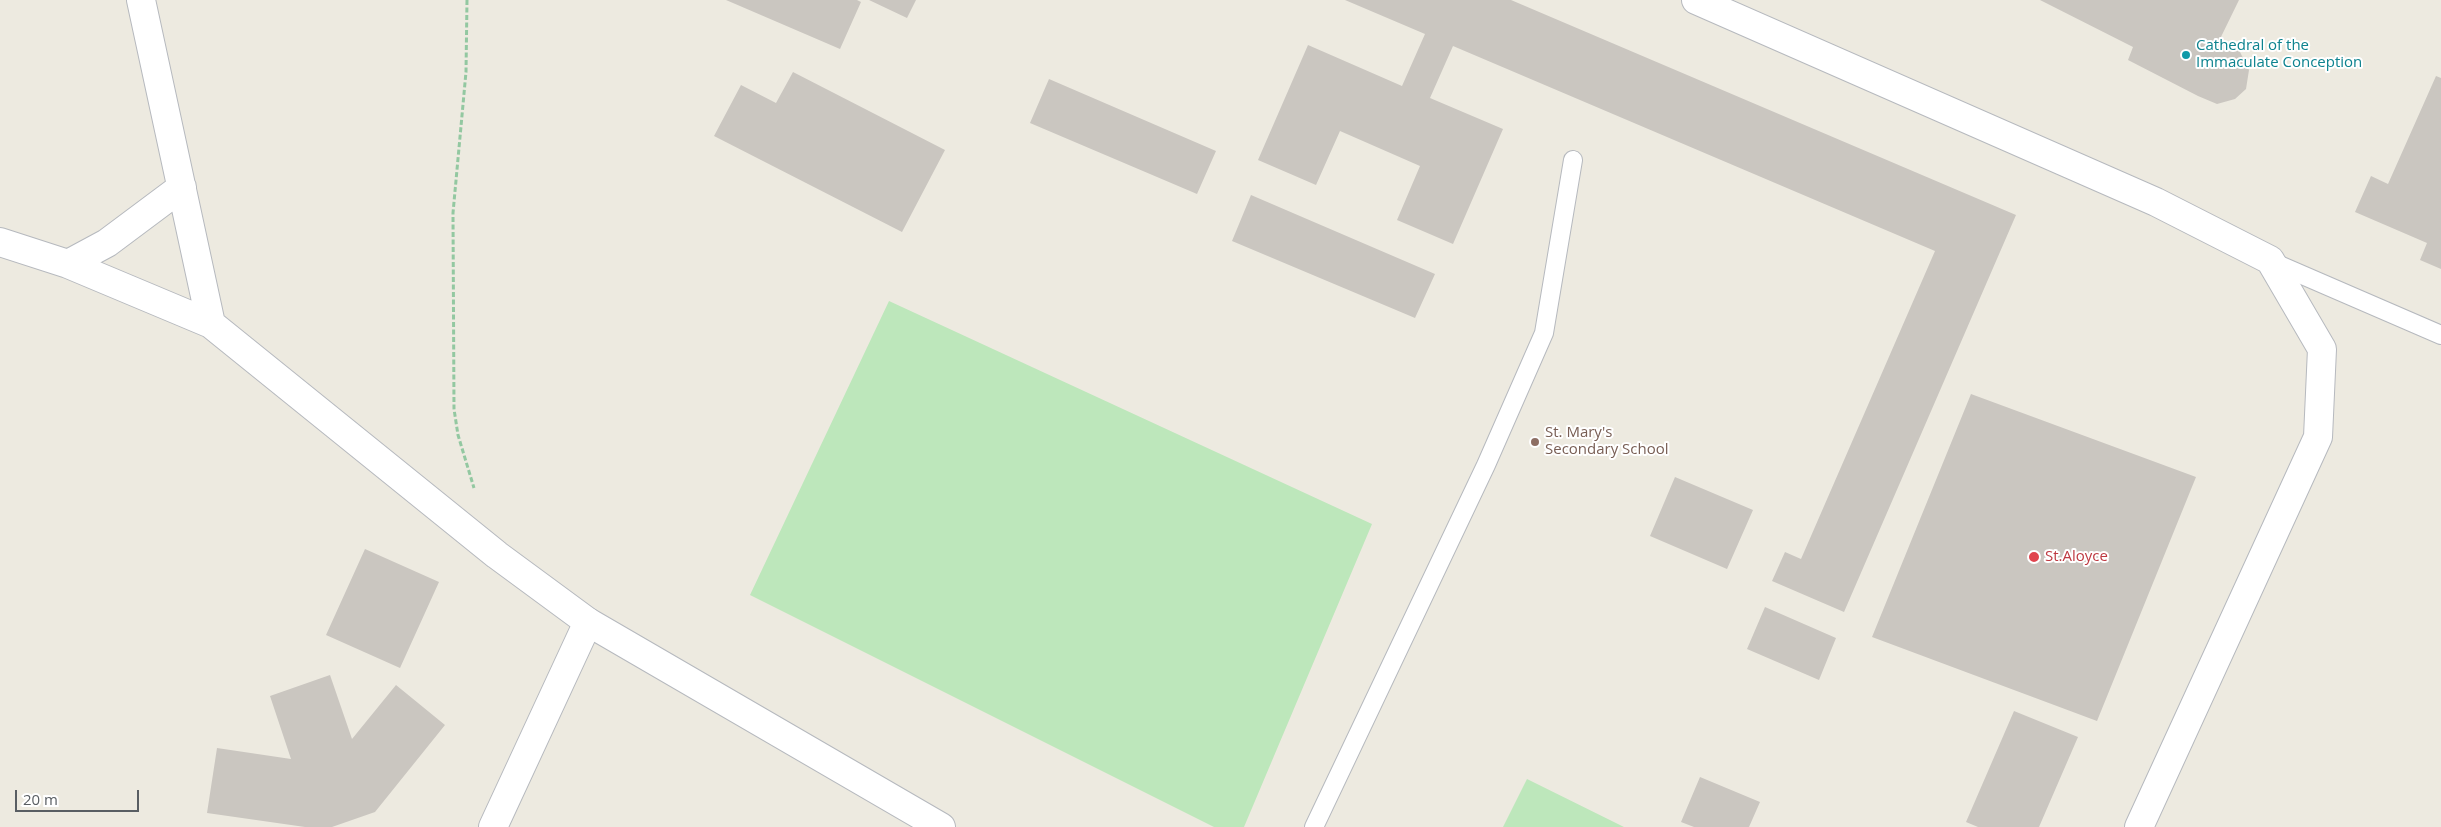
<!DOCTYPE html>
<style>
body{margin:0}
#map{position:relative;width:2441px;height:827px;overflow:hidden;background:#edeae0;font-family:"Open Sans",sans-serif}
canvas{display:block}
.scale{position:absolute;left:15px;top:790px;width:124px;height:22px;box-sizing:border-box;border:2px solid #595e63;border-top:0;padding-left:6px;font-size:15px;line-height:18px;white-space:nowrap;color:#595e63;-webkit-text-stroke:4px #fff;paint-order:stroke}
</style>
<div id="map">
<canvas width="2441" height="827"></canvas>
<div class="scale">20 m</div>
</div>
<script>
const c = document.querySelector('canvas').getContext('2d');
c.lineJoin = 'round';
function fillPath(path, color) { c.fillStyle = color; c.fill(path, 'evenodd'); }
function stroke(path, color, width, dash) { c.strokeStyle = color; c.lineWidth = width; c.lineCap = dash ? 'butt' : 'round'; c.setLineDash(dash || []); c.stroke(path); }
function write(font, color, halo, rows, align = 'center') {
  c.font = font + ' "Open Sans",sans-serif'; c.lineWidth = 4; c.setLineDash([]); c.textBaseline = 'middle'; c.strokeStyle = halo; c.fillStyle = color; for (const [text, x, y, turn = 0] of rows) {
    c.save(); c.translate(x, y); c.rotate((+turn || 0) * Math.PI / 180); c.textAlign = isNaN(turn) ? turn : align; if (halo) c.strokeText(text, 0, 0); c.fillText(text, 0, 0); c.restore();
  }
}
fillPath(new Path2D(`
 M889,301L1372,524L1244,827H1214L750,595Z
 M1527,779L1624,827H1503Z`), '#bde7bb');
fillPath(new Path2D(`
 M726,0H857L861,2L840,49Z
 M869,0H916L907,18Z
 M1345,0H1511L2016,215L1844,612L1772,581L1785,552L1801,559L1935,251L1453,46L1430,98L1503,129L1453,244L1397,220L1420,166L1340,131L1316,185L1258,160L1308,45L1402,86L1425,34Z
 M2040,0H2239L2219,41L2239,50L2249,70L2246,89L2235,99L2217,104L2198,96L2128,60L2133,47Z
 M793,72L945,150L902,232L714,136L741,85L776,103Z
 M2436,76L2441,78V269L2420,260L2427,243L2355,212L2371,176L2388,184Z
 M1049,79L1216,151L1197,194L1030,123Z
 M1251,195L1435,274L1415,318L1232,241Z
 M1971,394L2196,477L2097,721L1872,637Z
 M1675,477L1753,510L1727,569L1650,536Z
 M365,549L439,582L400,668L326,635Z
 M1765,607L1836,638L1819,680L1747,649Z
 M330,675L352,739L396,685L445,725L375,812L332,827H305L207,813L217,748L291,759L270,696Z
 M2014,711L2078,737L2039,827H1978L1966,822Z
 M1700,777L1760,802L1749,827H1694L1681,822Z`), '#cac6c0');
const service = new Path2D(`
 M2270,261L2441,335
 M1314,827L1486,465L1544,333L1573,160`);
const minor = new Path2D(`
 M493,827L588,622`);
const tertiary = new Path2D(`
 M141,0L211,324
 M1696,0L2156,202L2270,260L2322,349L2318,437L2139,827
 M0,242L68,264L211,324L497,555L588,622L941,827
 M68,264L107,243L182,187`);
stroke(service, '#b6b9be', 20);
stroke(minor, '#b6b9be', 30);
stroke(tertiary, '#b6b9be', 30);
stroke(new Path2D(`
 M467,0L466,72L453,213L454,409L458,435L474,488`), '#93c8a1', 3, [5, 2.5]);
stroke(service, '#fff', 18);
stroke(minor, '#fff', 28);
stroke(tertiary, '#fff', 28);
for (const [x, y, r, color] of [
 [2186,55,5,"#0f9aa8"],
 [1535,442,5,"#8d6e63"],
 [2034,557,6,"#e0444e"]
]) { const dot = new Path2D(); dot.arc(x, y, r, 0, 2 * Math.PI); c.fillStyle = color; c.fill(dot); stroke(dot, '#fff', 2); }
write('15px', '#0d838f', '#fff', [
 ["Cathedral of the",2196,46],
 ["Immaculate Conception",2196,63]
], 'left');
write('15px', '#785e54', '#fff', [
 ["St. Mary's",1545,433],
 ["Secondary School",1545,450]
], 'left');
write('15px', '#be3a42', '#fff', [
 ["St.Aloyce",2045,557]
], 'left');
</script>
